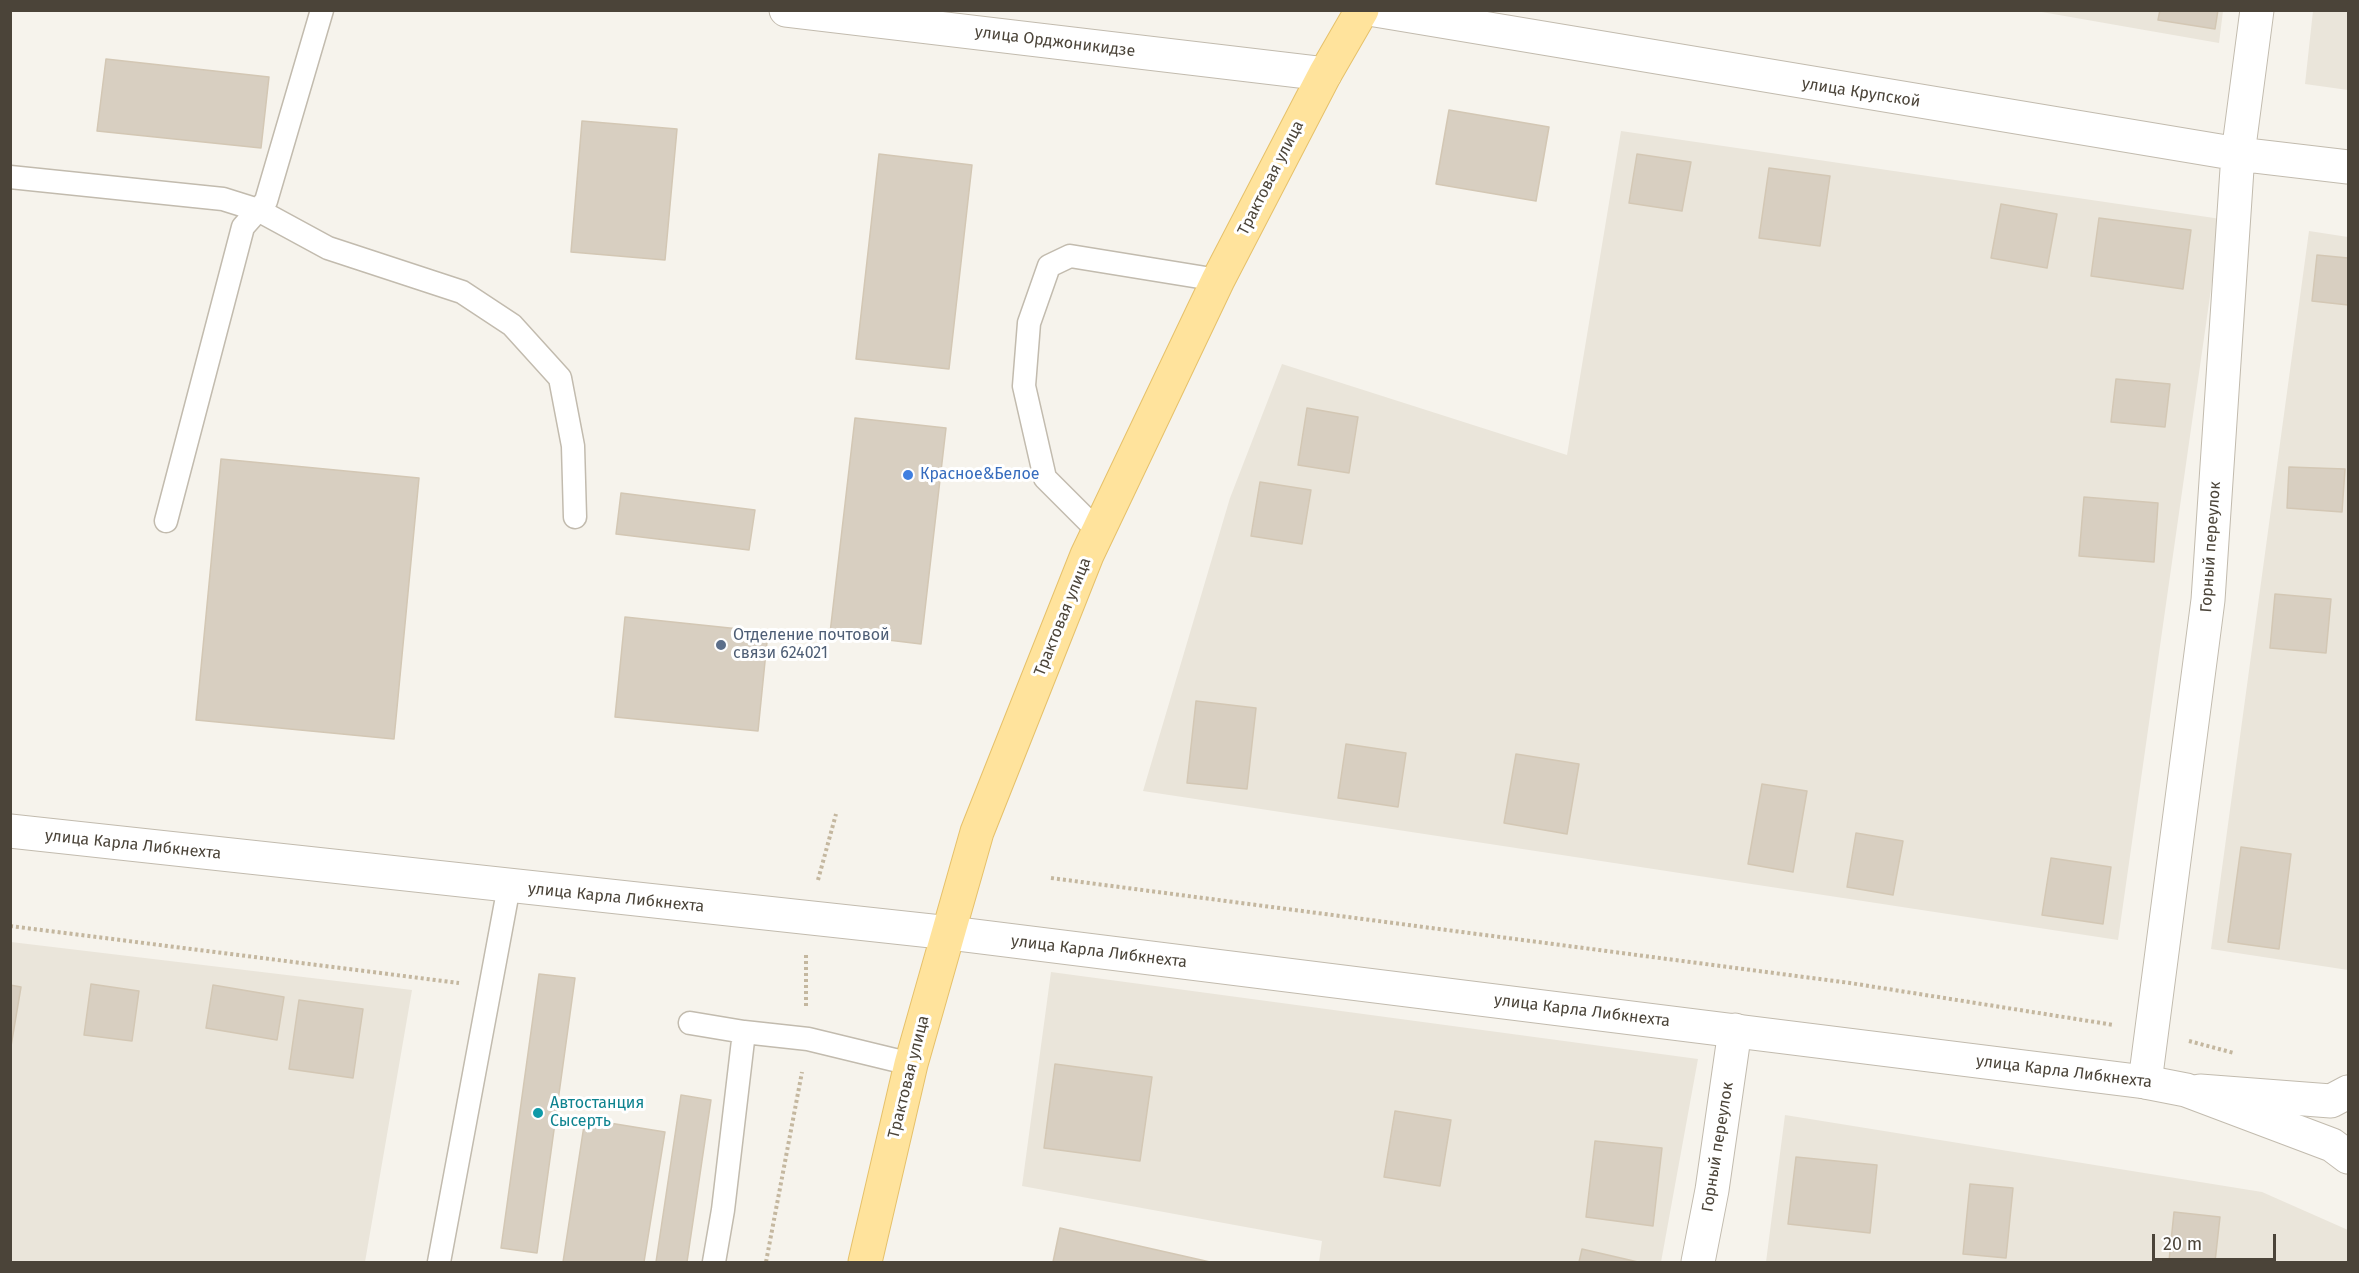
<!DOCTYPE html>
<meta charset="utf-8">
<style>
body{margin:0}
#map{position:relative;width:2359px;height:1273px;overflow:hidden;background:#f6f3ec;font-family:"Fira Sans",sans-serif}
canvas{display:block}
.frame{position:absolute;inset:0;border:12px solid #4b4439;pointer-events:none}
.scale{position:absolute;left:2152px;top:1234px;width:124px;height:27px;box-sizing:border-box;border:3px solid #4b4439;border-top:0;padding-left:8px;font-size:18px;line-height:21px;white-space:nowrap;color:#4b4439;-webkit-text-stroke:4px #fff;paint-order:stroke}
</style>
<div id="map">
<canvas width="2359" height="1273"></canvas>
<div class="frame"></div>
<div class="scale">20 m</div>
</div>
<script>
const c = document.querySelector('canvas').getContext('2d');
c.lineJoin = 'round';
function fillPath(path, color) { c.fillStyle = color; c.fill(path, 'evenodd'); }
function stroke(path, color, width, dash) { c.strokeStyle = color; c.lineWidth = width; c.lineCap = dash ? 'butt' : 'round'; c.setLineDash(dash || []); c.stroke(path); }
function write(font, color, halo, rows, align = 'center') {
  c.font = font + ' "Fira Sans",sans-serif'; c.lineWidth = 6; c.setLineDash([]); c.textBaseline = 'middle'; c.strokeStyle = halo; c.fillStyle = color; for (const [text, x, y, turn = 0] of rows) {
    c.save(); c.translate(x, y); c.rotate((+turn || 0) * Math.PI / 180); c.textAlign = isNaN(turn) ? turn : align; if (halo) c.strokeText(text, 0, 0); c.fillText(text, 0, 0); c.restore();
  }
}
fillPath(new Path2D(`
 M2036,11H2223L2219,43Z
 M2313,11H2348V90L2305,84Z
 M1621,131L2221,219L2118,940L1143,791L1230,498L1282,364L1567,455Z
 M2309,231L2348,237V970L2211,949Z
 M11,942L412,990L365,1262H11Z
 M1051,972L1698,1059L1661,1262H1319L1322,1241L1022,1186Z
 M1785,1115L2262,1192L2348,1230V1262H1766Z`), '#eae5da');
const building = new Path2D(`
 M2160,10H2218L2215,29L2158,20Z
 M106,59L269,77L261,148L97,131Z
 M1449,110L1549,127L1536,201L1436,184Z
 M582,121L677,129L665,260L571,252Z
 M879,154L972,165L949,369L856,359Z
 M1637,154L1691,162L1682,211L1629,203Z
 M1769,168L1830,176L1820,246L1759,238Z
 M2001,204L2057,214L2047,268L1991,258Z
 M2099,218L2191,230L2183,289L2091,276Z
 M2317,255L2348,258V305L2312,301Z
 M2116,379L2170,384L2165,427L2111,422Z
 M1307,408L1358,417L1349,473L1298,465Z
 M855,418L946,428L921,644L830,633Z
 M221,459L419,478L394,739L196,720Z
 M2289,467L2345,469L2342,512L2287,508Z
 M1260,482L1311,490L1302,544L1251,536Z
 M621,493L755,510L749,550L616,534Z
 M2084,497L2158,503L2154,562L2079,556Z
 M2275,594L2331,599L2326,653L2270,648Z
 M625,617L768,632L758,731L615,717Z
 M1196,701L1256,708L1247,789L1187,783Z
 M1346,744L1406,753L1398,807L1338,798Z
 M1516,754L1579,764L1567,834L1504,823Z
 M1762,784L1807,791L1793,872L1748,864Z
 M1856,833L1903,841L1893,895L1847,887Z
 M2241,847L2291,854L2279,949L2228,942Z
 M2051,858L2111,867L2103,924L2042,915Z
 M539,974L575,978L537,1253L501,1248Z
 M91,984L139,991L132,1041L84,1035Z
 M10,985L21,987L10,1052Z
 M213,985L284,997L277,1040L206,1028Z
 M299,1000L363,1009L353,1078L289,1069Z
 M1055,1064L1152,1077L1140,1161L1044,1148Z
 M681,1095L711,1100L687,1262H656Z
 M1395,1111L1451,1120L1440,1186L1384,1177Z
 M585,1119L665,1132L644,1262H563Z
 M1595,1141L1662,1148L1653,1226L1586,1217Z
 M1796,1157L1877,1165L1870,1233L1788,1224Z
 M1970,1184L2013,1188L2006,1258L1963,1254Z
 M2174,1212L2220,1217L2215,1262L2169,1261Z
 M1060,1228L1210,1262H1053Z
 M1582,1249L1638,1262H1579Z`);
fillPath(building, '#d8cfc1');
stroke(building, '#d3c7b4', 1.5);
const service = new Path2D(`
 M10,177L223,199L258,210L328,248L462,292L512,325L560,378L573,446L575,517
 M166,521L243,227L266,201L322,10
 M1098,531L1045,478L1024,386L1029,323L1049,266L1070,256L1218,280
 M690,1023L744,1032L723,1210L714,1262
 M744,1032L808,1039L911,1064
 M439,1262L509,886`);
const minor = new Path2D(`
 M1375,10L2238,154L2348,167
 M2145,1082L2208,600L2238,154L2257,10
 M2200,1091L2331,1101L2348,1092
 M1698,1262L1712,1190L1735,1030`);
const tertiary = new Path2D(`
 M786,10L1325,74
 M10,831L950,933L2145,1082L2186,1090L2332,1145L2348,1157`);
const primary = new Path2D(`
 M865,1262L911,1064L977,832L1087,555L1218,280L1325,74L1362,10`);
stroke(service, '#c2bbae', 25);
stroke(minor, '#c2bbae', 35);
stroke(tertiary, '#c2bbae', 35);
stroke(primary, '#e6c16a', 35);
stroke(new Path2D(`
 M1051,878L1850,983L2114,1025
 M818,880L836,814
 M10,926L459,983
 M806,955V1008
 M2189,1041L2234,1053
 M766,1262L802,1072`), '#c4b79f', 4, [3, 3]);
stroke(service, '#fff', 22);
stroke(minor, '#fff', 33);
stroke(tertiary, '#fff', 33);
stroke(primary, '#ffe39c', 33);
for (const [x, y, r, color] of [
 [908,475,6,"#3f7fe0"],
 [721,645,6,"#5c6f8a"],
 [538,1113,6,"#0f9aa8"]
]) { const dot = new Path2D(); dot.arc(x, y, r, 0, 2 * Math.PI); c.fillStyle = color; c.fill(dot); stroke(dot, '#fff', 2); }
write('16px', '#4b4439', '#fff', [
 ["улица Орджоникидзе",1055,42,7],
 ["улица Крупской",1861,93,9],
 ["Трактовая улица",1271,178,-63],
 ["Горный переулок",2211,547,-86],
 ["Трактовая улица",1063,617,-68],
 ["улица Карла Либкнехта",133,845,6],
 ["улица Карла Либкнехта",616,898,6],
 ["улица Карла Либкнехта",1099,952,7],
 ["улица Карла Либкнехта",1582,1011,7],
 ["улица Карла Либкнехта",2064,1072,7],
 ["Трактовая улица",909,1077,-76],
 ["Горный переулок",1718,1147,-81]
]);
write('16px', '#366cbe', '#fff', [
 ["Красное&Белое",920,475]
], 'left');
write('16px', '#4e5e75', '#fff', [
 ["Отделение почтовой",733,636],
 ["связи 624021",733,654]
], 'left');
write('16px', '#0d838f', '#fff', [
 ["Автостанция",550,1104],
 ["Сысерть",550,1122]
], 'left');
</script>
